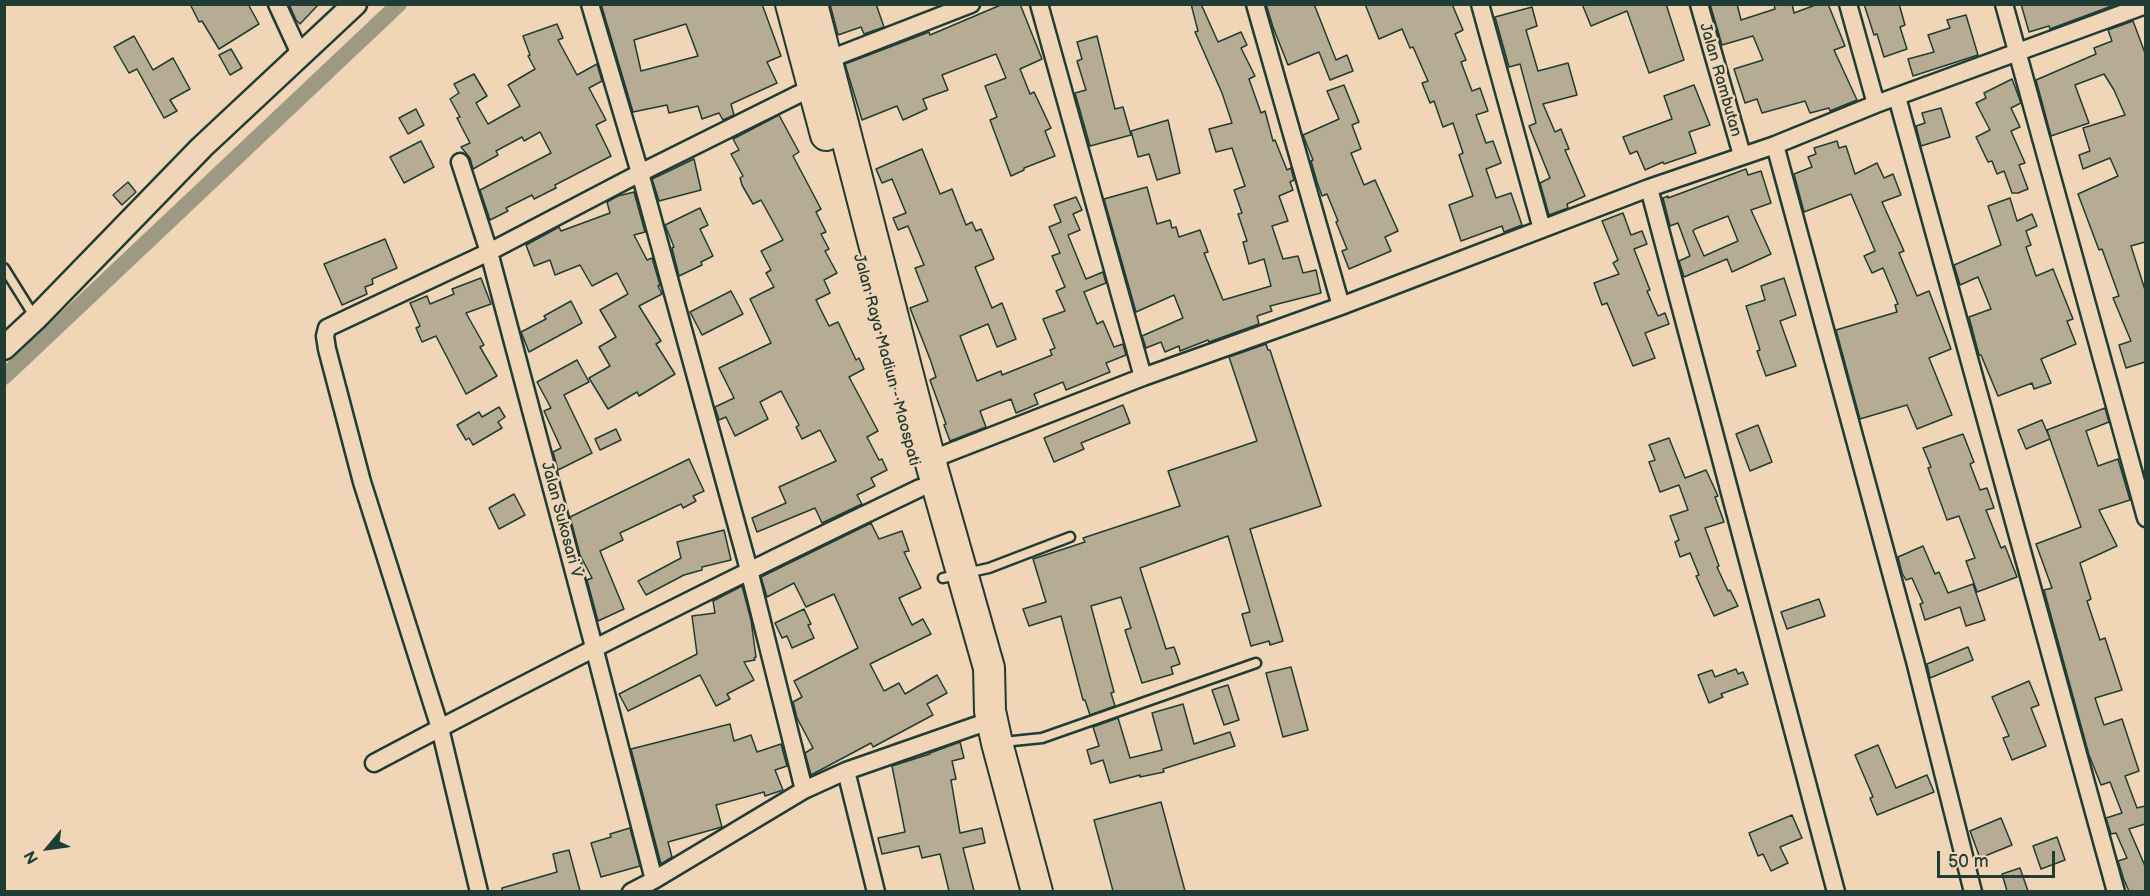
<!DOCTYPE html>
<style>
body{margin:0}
#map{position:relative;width:2150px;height:896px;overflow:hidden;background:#f1d5b7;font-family:"Balsamiq Sans",sans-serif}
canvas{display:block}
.frame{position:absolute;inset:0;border:6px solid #1f3d34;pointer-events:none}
.north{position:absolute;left:18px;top:818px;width:60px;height:60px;-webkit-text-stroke:4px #f1d5b7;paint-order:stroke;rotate:241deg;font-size:16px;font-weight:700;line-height:24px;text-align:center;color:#1f3d34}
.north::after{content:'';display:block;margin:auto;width:21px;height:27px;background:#1f3d34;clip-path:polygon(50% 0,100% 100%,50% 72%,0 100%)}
.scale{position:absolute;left:1937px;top:851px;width:118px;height:27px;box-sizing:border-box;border:3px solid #1f3d34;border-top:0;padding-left:8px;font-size:18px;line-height:21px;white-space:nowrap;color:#1f3d34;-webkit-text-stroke:4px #f1d5b7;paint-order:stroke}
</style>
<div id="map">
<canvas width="2150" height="896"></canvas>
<div class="frame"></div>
<div class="north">N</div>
<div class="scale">50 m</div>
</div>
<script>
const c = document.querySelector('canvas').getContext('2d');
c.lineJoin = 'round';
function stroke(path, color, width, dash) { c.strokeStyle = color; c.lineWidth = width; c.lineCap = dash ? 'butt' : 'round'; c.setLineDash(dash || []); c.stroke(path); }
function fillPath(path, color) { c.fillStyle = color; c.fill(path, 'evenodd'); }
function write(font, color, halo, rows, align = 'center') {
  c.font = font + ' "Balsamiq Sans",sans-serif'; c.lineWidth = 5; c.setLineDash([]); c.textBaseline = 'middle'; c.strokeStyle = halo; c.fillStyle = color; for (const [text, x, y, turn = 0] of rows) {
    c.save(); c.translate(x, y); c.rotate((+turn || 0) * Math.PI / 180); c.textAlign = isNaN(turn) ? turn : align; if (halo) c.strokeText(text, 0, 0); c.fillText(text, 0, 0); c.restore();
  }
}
stroke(new Path2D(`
 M4,377L399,4`), '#9e9983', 16);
const building = new Path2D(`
 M190,4H248L259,24L219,49L202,21L199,22Z
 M289,4H293L318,5L300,24L296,20Z
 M601,4H762L781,56L767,62L777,83L731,104L734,115L723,120L719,113L702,119L698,106L669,113L667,105L633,112ZM686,24L698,56L641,71L634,40Z
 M830,4H876L884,27L864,34L861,27L838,35Z
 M1003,4H1020L1042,59L1020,69L1030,94L1034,92L1051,128L1045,131L1055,156L1024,168V170L1011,176L990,120L997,117L985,86L1006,78L996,54L942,75L948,90L923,99L927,109L903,120L897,106L862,120L845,64L929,32L930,35Z
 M1191,4H1201L1218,42L1241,32L1247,45L1241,48L1255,76L1249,79L1261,113L1265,111L1273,141L1275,140L1287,170L1291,168L1294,180L1290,182L1293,190L1279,196L1288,221L1272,226L1283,259L1298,256L1303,273L1316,270L1321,293L1270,306L1272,311L1257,316L1259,324L1209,342L1208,340L1180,351L1179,346L1165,352L1161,342L1146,348L1142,336L1183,318L1174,295L1136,312L1104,199L1147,187L1157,224L1170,220L1172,228L1176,227L1179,237L1200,230L1208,252L1204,253L1223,300L1271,286L1264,259L1249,264L1243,242L1247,241L1238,214L1242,213L1234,190L1245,186L1232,148L1216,152L1209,129L1232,123L1222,93L1195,32L1198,31Z
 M1266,4H1314L1336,60L1347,55L1353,71L1330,80L1319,52L1288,65L1273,27Z
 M1365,4H1452L1463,30L1455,34L1466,60L1461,62L1472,91L1480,88L1488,111L1476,115L1486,143L1493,141L1501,163L1486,169L1496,198L1511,193L1522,225L1504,232L1502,226L1461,241L1449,205L1473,196L1459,155L1463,153L1453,123L1443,127L1434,101L1430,103L1422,83L1428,81L1413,47L1410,48L1402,29L1379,39Z
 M1582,4H1666L1684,60L1649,73L1627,11L1591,26Z
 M1710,4H1737L1741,20L1775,9L1774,4H1792L1794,13L1818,4H1828L1845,46L1834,50L1857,100L1830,111L1829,108L1810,113L1805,101L1762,113L1757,99L1745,103L1734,69L1763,60L1753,36L1722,45Z
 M1864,4H1899L1905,25L1900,27L1907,49L1884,57L1877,34L1874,35Z
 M2021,4H2117L2050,29L2049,26L2029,32Z
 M1532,7L1537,26L1526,30L1538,71L1568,63L1577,95L1543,104L1555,132L1561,129L1569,149L1565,150L1585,196L1567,204L1568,208L1549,215L1540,183L1550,178L1529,126L1536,123L1520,64L1509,67L1495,17Z
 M1966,15L1978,55L1913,76L1908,59L1934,52L1928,35L1950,28L1947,20Z
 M2133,21L2145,53V242L2131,246L2145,290V362L2126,368L2119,345L2131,341L2113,298L2119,296L2102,249L2099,250L2078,194L2118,176L2110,158L2083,169L2079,155L2090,151L2083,128L2125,115L2114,90L2104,74L2075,85L2089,123L2051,136L2036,80L2096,54L2094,48L2112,41L2108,30Z
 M557,24L563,38L558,40L577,75L597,64L602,81L589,88L606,120L596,125L611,156L555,185L556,188L534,199L532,195L506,208L508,211L490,220L480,190L551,153L540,132L524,141L522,137L496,151L498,155L473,169L470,158L461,147L470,143L457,118L460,117L450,99L459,93L454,84L474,74L487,96L476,103L488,124L520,106L508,85L535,69L528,56L530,55L523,36Z
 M134,36L153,70L173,58L190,89L170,100L177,111L164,118L137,69L129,73L114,47Z
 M1097,36L1115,109L1123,107L1131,135L1090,146L1075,93L1086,90L1077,61L1082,59L1077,42Z
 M231,49L242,68L230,75L219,55Z
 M2012,79L2021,103L2011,108L2020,127L2011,131L2025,163L2019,165L2028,189L2018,193H2012L2004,171L1997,174L1992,161L1988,162L1976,137L1990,130L1976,103L1986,98L1984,93Z
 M1344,85L1359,122L1352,125L1361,149L1351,153L1364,185L1375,180L1398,231L1385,237L1391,251L1349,269L1342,251L1347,249L1336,222L1338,221L1327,194L1322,196L1317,182L1311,161L1313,160L1303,135L1339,119L1327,91Z
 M1694,85L1710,125L1689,132L1696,153L1664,164L1663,162L1645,170L1637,151L1630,154L1623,137L1672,119L1664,96Z
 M1941,108L1950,137L1921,146L1916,126L1925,123L1922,113Z
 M416,109L424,125L408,134L399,118Z
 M779,115L799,152L793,156L821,209L816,212L826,232L821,234L829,249L825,251L837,273L824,280L830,293L816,300L829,326L838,322L856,360L859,358L864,369L849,377L878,431L867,437L879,460L882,459L887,470L871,478L875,486L857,495L862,504L822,523L815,508L757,532L752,518L786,503L779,487L836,461L820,430L802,439L796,427L799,425L781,391L760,402L768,419L735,436L726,417L719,420L715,407L734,398L719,368L771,343L750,299L774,287L766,273L771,270L761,251L783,240L761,200L753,204L742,185L740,178L743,176L731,154L739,150L733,139Z
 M1168,120L1180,173L1157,180L1149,154L1138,157L1131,131Z
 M421,141L434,167L404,183L390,157Z
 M1837,141L1839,148L1846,146L1855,174L1877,163L1884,178L1893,174L1901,195L1882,202L1904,251L1899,253L1917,296L1929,291L1951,349L1929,358L1952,415L1917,429L1907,405L1860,419L1836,330L1897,312L1895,305L1898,304L1883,268L1872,273L1864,256L1875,251L1851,194L1804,212L1794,174L1812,167L1808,157L1816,154L1814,148Z
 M922,149L940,194L952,189L966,225L972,222L976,231L981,229L994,259L975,267L992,308L1002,303L1016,339L997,347L988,324L960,336L977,381L1001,371L1002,375L1052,355L1050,350L1055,348L1043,319L1065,311L1056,291L1065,287L1052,256L1060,253L1049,227L1061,222L1054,205L1076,197L1082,210L1073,214L1080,230L1068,235L1086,279L1103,272L1106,283L1084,292L1097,324L1103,321L1114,347L1123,344L1126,355L1106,363L1110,372L1066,390L1063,382L1034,394L1038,404L1016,413L1011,399L980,411L986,427L950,441L944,425L946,424L930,380L936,377L930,359L910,308L928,301L915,268L924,265L908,226L898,230L893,218L906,213L892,179L882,183L876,169Z
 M694,159L701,190L659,201L652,179Z
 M1746,169L1748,175L1761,171L1771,203L1751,210L1771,254L1732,272L1727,259L1684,277L1679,261L1690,256L1678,223L1670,226L1663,198L1668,196V198ZM1728,216L1738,241L1704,256L1693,231L1695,229Z
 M128,182L136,192L122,205L113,195Z
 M634,192L645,232L634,235L647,260L652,258L660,285L658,286L662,294L639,306L661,341L656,344L675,374L639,396L637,392L608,409L589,378L610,366L599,347L616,337L600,310L628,294L617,273L592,286L580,265L555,275L550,260L534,266L526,245L559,227L561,231L610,213L607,202L618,196Z
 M2010,198L2017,221L2032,214L2037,226L2026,231L2031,245L2026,247L2036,276L2053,269L2073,319L2067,321L2076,344L2041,359L2051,383L2034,389L2032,383L1998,396L1981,355H1979L1969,317L1991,309L1978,277L1960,285L1954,265L2001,245L1988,206Z
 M700,208L708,225L700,229L713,256L701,262L702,265L679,276L672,248L674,247L665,225Z
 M1623,213L1631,235L1642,231L1647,244L1634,249L1650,290L1647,291L1658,316L1665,313L1669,324L1645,333L1655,358L1633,366L1607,303L1602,305L1594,283L1619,274L1613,263L1618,260L1602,221Z
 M385,239L397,268L372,279L373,284L365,287L367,294L342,305L324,264Z
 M481,278L491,304L466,313L484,345L480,347L497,376L466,394L436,336L422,342L416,328L420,326L410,303L427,296L430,304L454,294L452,289Z
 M1784,278L1796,315L1780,321L1796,366L1766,376L1757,351L1760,350L1746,306L1765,300L1761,286Z
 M731,291L743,314L702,335L690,312Z
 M571,301L582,323L529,352L521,332L546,319L544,316Z
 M1266,344L1268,350H1270L1321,506L1250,529L1283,641L1270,645L1269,641L1251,646L1242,614L1250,612L1228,536L1140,568L1166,649L1174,647L1180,664L1171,667L1173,674L1142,683L1125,630L1131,628L1121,597L1091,606L1114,692L1111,693L1115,706L1090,715L1085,700H1083L1061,616L1029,626L1023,609L1046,602L1033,559L1085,542L1083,538L1180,506L1168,471L1257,441L1229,357Z
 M577,360L589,382L564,395L592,453L558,470L553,452L561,448L544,411L551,408L537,382Z
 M1123,405L1130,423L1081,443L1084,449L1054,462L1044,438Z
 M499,407L505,417L498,422L502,428L473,445L469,438L466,440L457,425L479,412L482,417Z
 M2105,408L2109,422L2086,431L2098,466L2118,459L2130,500L2099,510L2117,546L2080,563L2091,599L2087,601L2100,640L2105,638L2122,690L2095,698L2104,725L2122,719L2139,771L2125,776L2137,808L2145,806V824L2129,829L2145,866V891H2129L2124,880L2118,861L2127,858L2116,833L2111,834L2106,818L2122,813L2110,782L2101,785L2089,755L2044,590L2052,588L2036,544L2081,527L2050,439L2026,449L2018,430L2042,420L2050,439L2047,430Z
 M1758,425L1772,462L1750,471L1736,434Z
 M616,429L621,440L600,450L595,439Z
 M1963,434L1974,462L1970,464L1980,490L1987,488L1994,508L1986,510L2001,548L2005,546L2017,577L1977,592L1966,561L1975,558L1959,516L1947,520L1928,468L1931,467L1923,448Z
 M1669,438L1685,478L1706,470L1718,496L1715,497L1724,522L1705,528L1719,566L1717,567L1728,591L1730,590L1738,606L1714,616L1696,576L1699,575L1690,553L1680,557L1675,542L1679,540L1670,516L1688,510L1679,485L1660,492L1649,462L1655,460L1649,445Z
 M689,459L704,491L693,496L696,501L683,508L681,504L620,533L623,540L600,551L624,609L598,621L587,580L592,578L580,555L570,517Z
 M514,494L525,515L499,529L489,508Z
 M871,523L879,539L902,531L909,551L904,552L921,588L899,598L912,625L923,619L931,634L870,664L884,691L899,683L905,694L937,675L947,693L927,704L933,715L873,747L871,743L811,775L805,753L813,748L797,718L793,702L802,697L794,681L858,648L834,594L806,607L794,583L767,597L761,577Z
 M724,530L731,560L702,567V570L684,575L646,595L638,581L681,558L677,542Z
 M1923,546L1935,574L1939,572L1948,593L1973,584L1985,620L1966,626L1960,607L1925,620L1920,604L1923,603L1912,578L1906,580L1902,573L1898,557Z
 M742,586L751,620L756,657L754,658L755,660L744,662L754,680L727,694L730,699L716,706L700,675L628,711L619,694L697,654L692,616L715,613L713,601Z
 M1819,599L1825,616L1787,629L1781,612Z
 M804,609L811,624L808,625L814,638L792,648L787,636L782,638L775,623Z
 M1968,647L1973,660L1930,678L1927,664Z
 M1291,667L1308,730L1283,737L1266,673Z
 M1736,669L1738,674L1743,672L1748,684L1721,694L1723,697L1709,703L1698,675L1712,670L1715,677Z
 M2029,681L2039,705L2031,708L2046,746L2012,760L2003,738L2009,736L1992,697Z
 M1228,685L1239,720L1224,725L1212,690Z
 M1183,704L1194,744L1230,732L1235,746L1163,769L1164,772L1140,777V775L1110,783L1103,760L1091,764L1087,750L1099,746L1093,727L1118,718L1130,758L1162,750L1152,713Z
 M730,724L734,741L751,735L757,752L781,744L787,766L775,770L783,790L765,796L764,792L716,805L722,827L668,842L672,857L661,864L631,749Z
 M960,742L964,758L952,761L956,779L951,780L960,833L982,828L985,843L963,848L974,891H949L940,854L922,858L919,846L882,854L878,838L905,832L892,766L930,754V753Z
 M1878,745L1896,788L1927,775L1934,792L1877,815L1870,798L1873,797L1855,755Z
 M1161,802L1185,891H1113L1094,820Z
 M1792,815L1802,838L1780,847L1788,863L1771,871L1763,854L1758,856L1749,833Z
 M2001,818L2012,845L1980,858L1970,831Z
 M630,828L640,866L601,877L591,843L611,837L610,834Z
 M2057,837L2065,860L2041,869L2033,846Z
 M569,850L580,891H502V888L557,872L553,854Z
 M2020,868L2028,891H2007L2002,874Z`);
fillPath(building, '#b6ab93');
stroke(building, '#1f3d34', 1.5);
const lane = new Path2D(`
 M4,268L34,316
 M943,578L989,568L1070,537
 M1003,742L1042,738L1256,663`);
const street = new Path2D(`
 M277,4L300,54
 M590,4L640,173L749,570L804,790
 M1039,4L1143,377
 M1255,4L1341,306
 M1480,4L1542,229
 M1699,4L1742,155
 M1848,4L1876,104
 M2004,4L2146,518
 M827,60L971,4
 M1897,97L2116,892
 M1775,145L1915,661L1973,892
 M460,162L489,252L594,647L654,880
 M1649,188L1836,892
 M930,460L1143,377L1341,306L1649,188L1775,145L1876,104L2146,5
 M374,763C554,667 736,576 920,488
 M846,771L876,892
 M479,892L440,728L362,482L327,349L325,336L327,328L489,252L640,173L813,87
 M631,892L654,880L804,790L846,771L992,720`);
const secondary = new Path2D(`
 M4,348L35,319L202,147L355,4`);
const highway = new Path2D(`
 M791,4L826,135
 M812,4L930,460L989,668L990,711L997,743L1037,892`);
stroke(lane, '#1f3d34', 13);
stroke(street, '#1f3d34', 21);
stroke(secondary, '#1f3d34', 27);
stroke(highway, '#1f3d34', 34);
stroke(lane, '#f1d5b7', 8);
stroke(street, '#f1d5b7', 16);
stroke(secondary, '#f1d5b7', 22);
stroke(highway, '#f1d5b7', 30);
write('16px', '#1f3d34', '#f1d5b7', [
 ["Jalan Rambutan",1720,80,74],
 ["Jalan Raya Madiun - Maospati",886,360,75],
 ["Jalan Sukosari V",561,520,75]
]);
</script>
